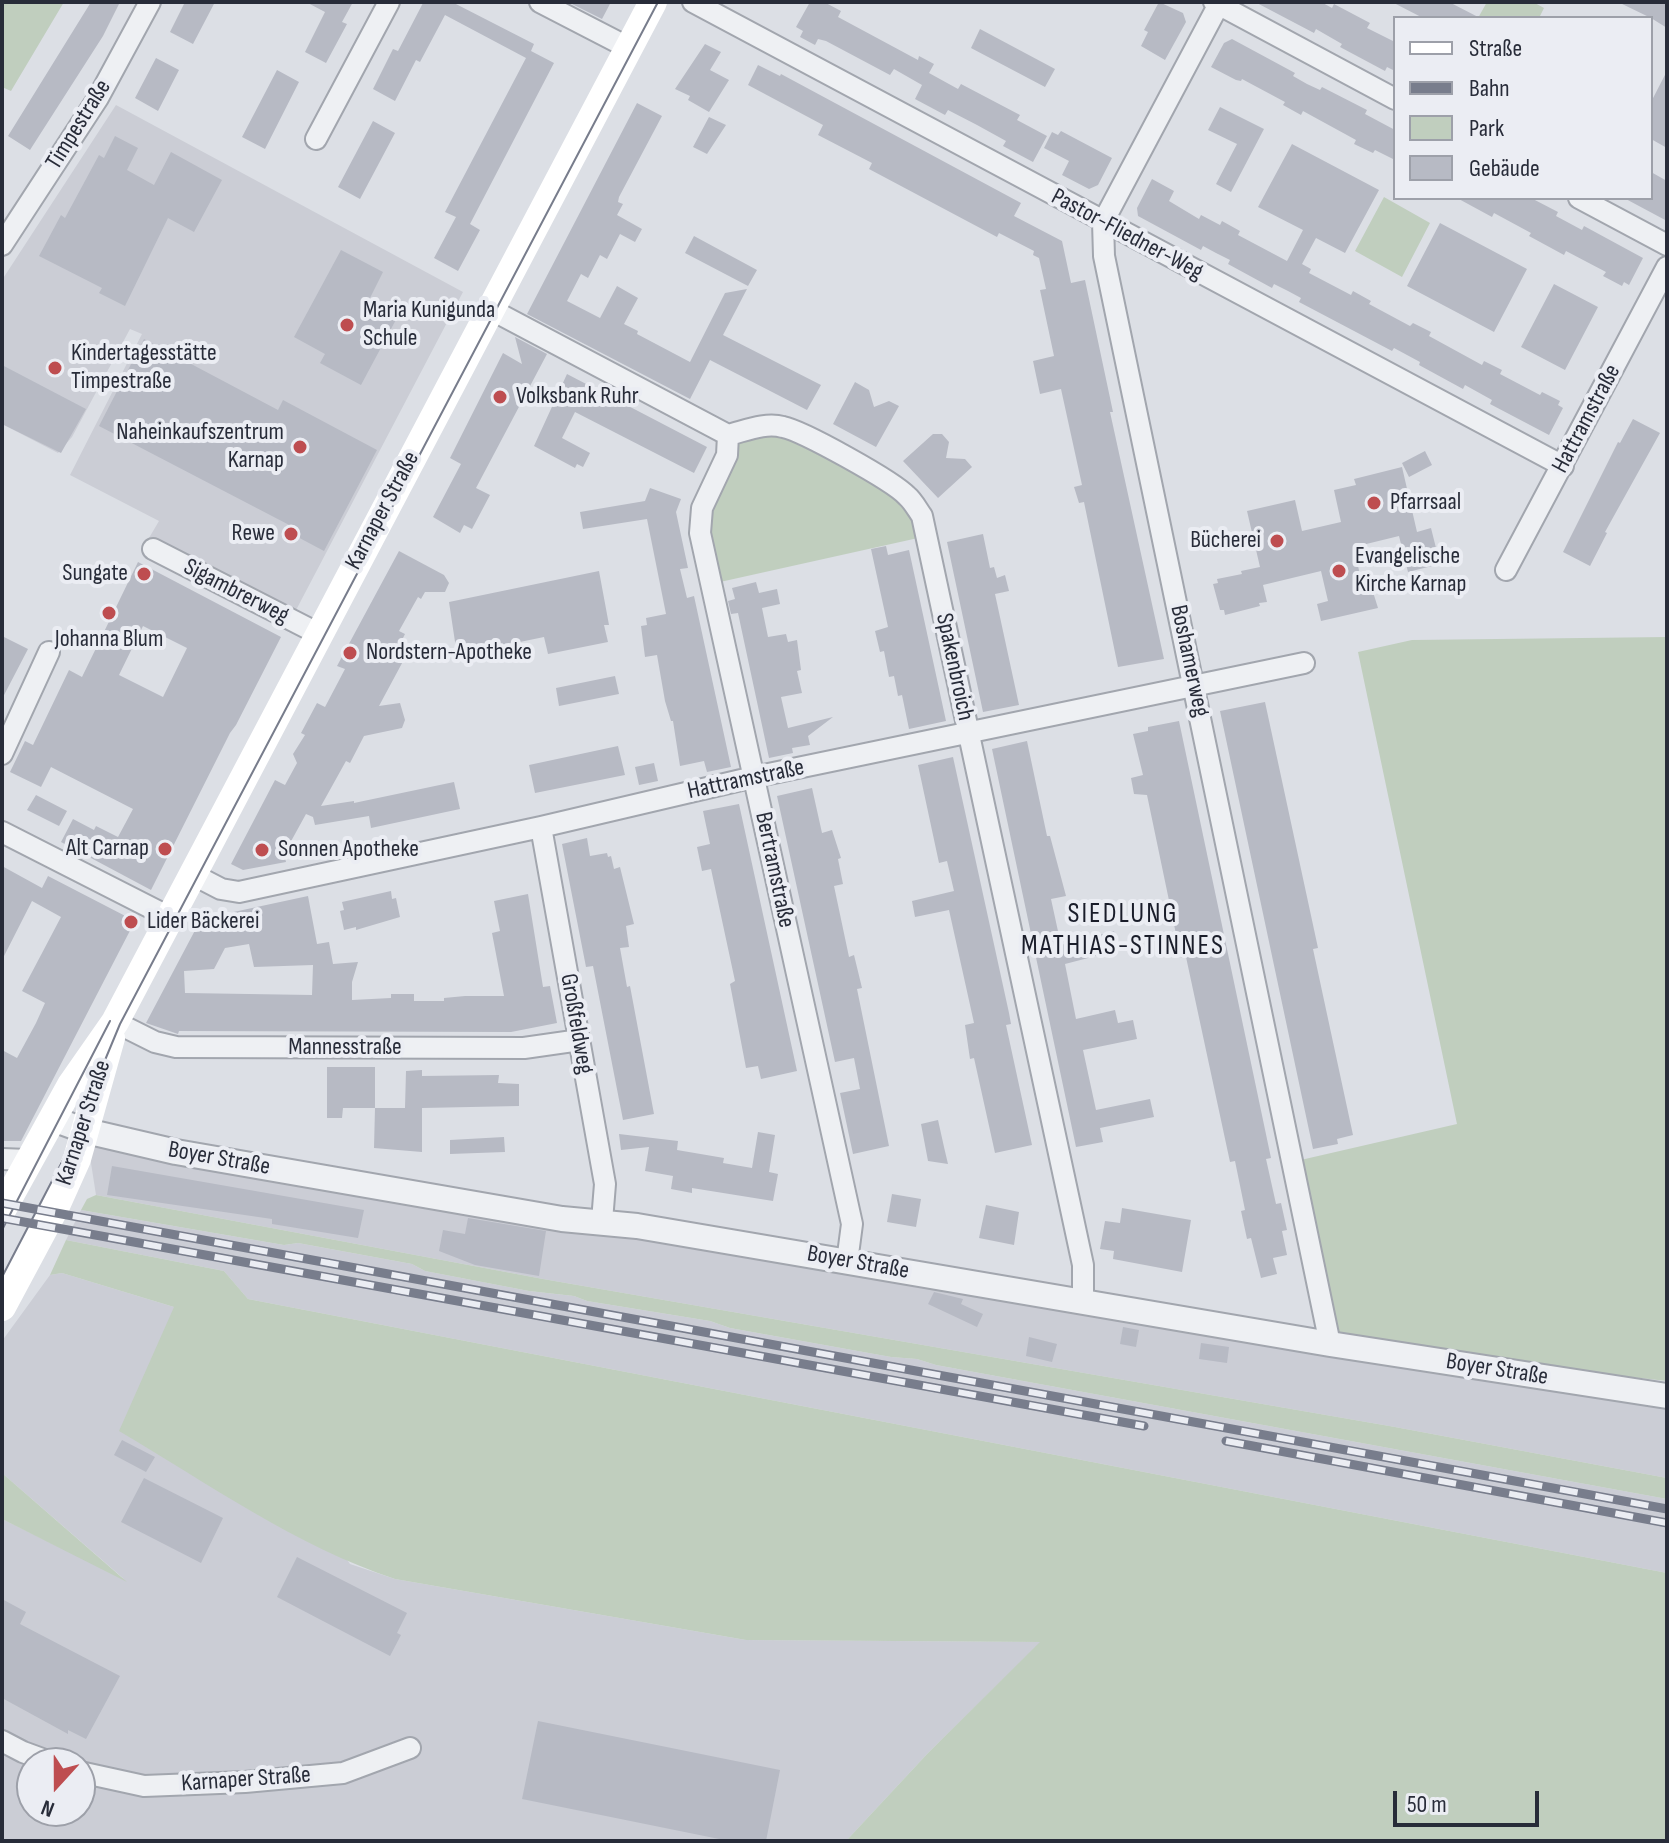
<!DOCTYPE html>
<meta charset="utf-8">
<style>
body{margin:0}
#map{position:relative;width:1669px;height:1843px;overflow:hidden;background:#dcdfe5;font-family:"Sofia Sans Condensed",sans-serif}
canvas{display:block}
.frame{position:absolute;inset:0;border:4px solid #282c39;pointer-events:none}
.legend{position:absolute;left:1393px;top:16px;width:260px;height:184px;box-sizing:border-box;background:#ebedf3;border:2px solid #9da0a9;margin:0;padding:10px 14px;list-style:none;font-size:24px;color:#282c39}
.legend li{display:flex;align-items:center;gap:16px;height:40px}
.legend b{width:40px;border:2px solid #9da0a9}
.north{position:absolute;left:16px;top:1747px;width:80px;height:80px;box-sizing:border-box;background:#ebedf3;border:2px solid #9da0a9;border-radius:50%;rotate:201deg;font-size:22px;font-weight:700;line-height:32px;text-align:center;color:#282c39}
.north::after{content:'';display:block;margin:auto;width:28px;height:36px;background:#be4d50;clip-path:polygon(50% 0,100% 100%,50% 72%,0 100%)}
.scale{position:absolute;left:1393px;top:1791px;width:146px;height:36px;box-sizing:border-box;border:4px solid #282c39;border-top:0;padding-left:10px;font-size:24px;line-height:28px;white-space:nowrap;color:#282c39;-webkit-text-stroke:6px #ebedf3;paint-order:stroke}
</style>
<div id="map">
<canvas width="1669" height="1843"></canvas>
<div class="frame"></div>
<ul class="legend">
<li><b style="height:10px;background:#fff"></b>Straße</li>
<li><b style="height:10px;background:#787d8c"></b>Bahn</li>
<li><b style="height:22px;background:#c0cebe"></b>Park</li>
<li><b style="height:22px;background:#b7bac4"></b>Gebäude</li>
</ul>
<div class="north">N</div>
<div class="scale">50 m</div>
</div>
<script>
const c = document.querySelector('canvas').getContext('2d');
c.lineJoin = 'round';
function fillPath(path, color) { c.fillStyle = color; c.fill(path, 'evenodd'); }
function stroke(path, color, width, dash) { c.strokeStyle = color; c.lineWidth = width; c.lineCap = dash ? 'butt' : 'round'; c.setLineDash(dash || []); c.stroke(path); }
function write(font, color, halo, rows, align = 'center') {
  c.font = font + ' "Sofia Sans Condensed",sans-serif'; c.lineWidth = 8; c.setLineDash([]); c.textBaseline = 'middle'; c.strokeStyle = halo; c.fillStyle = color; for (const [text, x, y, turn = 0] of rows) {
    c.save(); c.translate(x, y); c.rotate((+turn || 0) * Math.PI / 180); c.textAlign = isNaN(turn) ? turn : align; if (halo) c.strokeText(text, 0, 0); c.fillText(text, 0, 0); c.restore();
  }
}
fillPath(new Path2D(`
 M116,105L463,292L295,612L149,538L159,521L70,475L142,334L130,329L72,437L58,453L2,424V280Z
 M86,1131L1667,1406V1478L1395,1427L543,1279L96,1195Z
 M81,1210L284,1245L298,1243L412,1264L425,1271L529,1291L574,1296L587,1301L710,1321L730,1328L891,1357L917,1359L936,1365L1667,1499V1573L248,1299L224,1271L66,1240Z
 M62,1273L174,1307L350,1564L395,1579L746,1640L1041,1642L928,1753L846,1841H2V1743L32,1763V1811H80V1763H62L2,1738V1519L124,1579L2,1473V1341L50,1275Z`), '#cbcdd5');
fillPath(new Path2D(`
 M2,2H64L11,91L2,87Z
 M1487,2H1533L1544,8L1539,18H1478Z
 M1384,197L1430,223L1402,277L1355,251Z
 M761,426L887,480L927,536L711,584L702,508L728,435Z
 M1667,637V1381L1330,1344L1292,1162L1457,1124L1358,652L1412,640Z
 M96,1195L543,1279L1395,1427L1667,1478V1499L936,1365L917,1359L891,1357L730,1328L710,1321L587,1301L574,1296L529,1291L425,1271L412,1264L298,1243L284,1245L81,1210L87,1199Z
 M66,1240L224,1271L248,1299L1667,1573V1841H846L928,1753L1040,1642L746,1640L395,1579C296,1546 209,1484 119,1431L174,1307L62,1273L50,1275Z
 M2,1473L127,1582L2,1519Z`), '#c0cebe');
fillPath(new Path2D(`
 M91,2H120L103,36L30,150L8,136Z
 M185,2H215L193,44L170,32Z
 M306,2H353L342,22L347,24L326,63L305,52L325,12Z
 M421,2H452L534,44L531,51L554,63L470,224L480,230L458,271L434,258L456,217L445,212L526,58L445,15L420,62L416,60L395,101L373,89L393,49L398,51L423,3Z
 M568,2H611L602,19Z
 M810,2H824L841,11L838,17L918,60L919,56L934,64L929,73L958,89L961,84L1020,115L1017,120L1047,136L1033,162L1003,146L1006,141L977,125L948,110L945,115L915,99L922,85L894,69L890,75L826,41L818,39L815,45L800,37L803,31L796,27Z
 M1159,2L1183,13L1186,22L1165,60L1141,46L1148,32L1144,30Z
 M1255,2H1321L1332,8L1334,4L1370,23L1367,28L1395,42V71L1387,67L1385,71L1340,47L1342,44L1316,29L1314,33Z
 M1392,2H1449L1480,18H1423Z
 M1618,2H1667V28L1651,18Z
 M980,29L1055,69L1045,87L971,48Z
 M1232,39L1295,73L1293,76L1307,84L1320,90L1322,87L1367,110L1365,114L1395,130V160L1375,150L1373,153L1354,144L1356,140L1303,111L1301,115L1283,105L1285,102L1242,79L1241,81L1236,80L1211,67L1224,43Z
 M705,44L721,52L710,70L729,80L709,112L688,100L690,96L675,89Z
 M156,58L179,70L158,111L135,98Z
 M758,65L780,76L781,74L1021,203L1014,216L1062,241L1071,283L1085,280L1113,412H1110L1164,659L1118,667L1084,502L1079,503L1074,487L1082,485L1061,389L1040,394L1033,361L1054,356L1040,290L1046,289L1039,258L1033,255L1034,251L999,233L997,237L869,169L872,163L818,135L823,125L748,85Z
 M277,70L299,82L265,149L242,137Z
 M1667,71V148L1651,139V102Z
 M637,103L662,116L619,197L618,202L623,204L617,215L642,229L635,242L620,234L607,259L600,255L588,278L581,274L567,301L600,318L617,286L638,298L624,324L638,331L637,334L690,362L725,293L747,289L723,335L821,385L807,410L710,360L690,399L527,314Z
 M1220,107L1264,129L1231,192L1216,184L1237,144L1208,130Z
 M709,117L726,125L707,154L693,147Z
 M373,121L395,133L360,199L338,187Z
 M1061,131L1112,158L1098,185L1089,189L1062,175L1069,161L1044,148L1052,132L1058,135Z
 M115,136L138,148L127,170L154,185L171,152L222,180L194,232L168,218L125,306L99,293L102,288L39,256L61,215L65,218L99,155L104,158Z
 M1292,144L1379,190L1345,253L1316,238L1302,264L1311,269L1309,273L1351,295L1353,291L1371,301L1369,304L1410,326L1413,323L1431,332L1429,336L1482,365L1484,361L1502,370L1500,374L1540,395L1542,392L1560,401L1558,405L1563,408L1549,435L1490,404L1492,400L1465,385L1463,389L1419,365L1420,362L1394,348L1392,351L1299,302L1301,298L1288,291L1274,284L1272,288L1228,264L1230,260L1216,253L1203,246L1201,250L1138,216L1137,208L1152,179L1174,191L1169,201L1199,219L1201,215L1220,225L1222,221L1240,231L1238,235L1287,261L1303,230L1258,207Z
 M1651,172L1667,181V221L1624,198H1651Z
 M1457,198H1531L1558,212L1556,216L1582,230L1584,226L1643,258L1629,285L1624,282L1622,286L1603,276L1606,272L1566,251L1564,255L1529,236L1531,233L1494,213L1492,217Z
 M1440,223L1527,269L1494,332L1407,286Z
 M694,236L757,270L748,286L685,253Z
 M341,250L383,272L370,298L399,314L361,385L320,363L325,354L294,337Z
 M1554,284L1598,307L1565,370L1521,347Z
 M515,337L547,354L476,488L490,495L472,529L464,525L460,533L433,517L461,464L450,458L503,353L522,364Z
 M144,339L278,410L283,400L377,450L324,551L292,534L295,528L99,426Z
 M2,365L86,409L61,453L2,424Z
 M567,374L707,447L694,473L575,412L562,438L590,453L583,467L577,464L575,468L534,446Z
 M855,382L869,390L874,407L889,401L899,406L876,447L833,424Z
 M1633,419L1660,433L1605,532L1607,533L1590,566L1563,552L1618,442L1620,443Z
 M933,434H942L949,442L946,458L965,459L972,467L938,498L903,461Z
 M1425,451L1432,465L1409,477L1402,463Z
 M1402,467L1417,532L1431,528L1440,564L1408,572L1399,536L1354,547L1364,594L1373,592L1378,608L1321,621L1317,604L1328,601L1321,571L1263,585L1267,602L1259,603L1260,606L1225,615L1224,610H1220L1213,584L1218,583L1217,579L1242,574L1241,571L1260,567L1247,511L1295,500L1302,531L1341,522L1334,490L1356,485L1354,479Z
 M650,488L681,499L676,512L688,568L680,569L687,598L694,596L731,767L707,772L704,761L680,766L673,721H671L665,701L657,655L645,657L641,626L647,625L646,618L666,614L647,519L583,529L580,512L645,501Z
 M983,534L990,568L994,567L997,578L1005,575L1009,591L995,594L1019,705L983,712L947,542Z
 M886,546L888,555L909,550L946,721L909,729L902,695L898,696L894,676L889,677L884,651L880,652L875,631L888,627L871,549Z
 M399,551L444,575L449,583L445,592H425L421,599L418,597L399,631L405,634L395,654L408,652L379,706L400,703L405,720L402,728L364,736L350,763L346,761L321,806L354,801V803L454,782L460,809L371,828L369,816L315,825L313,817L306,814L284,854L286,862L243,870L231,864L275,780L285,785L297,763L293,754L305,735L301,733L317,703L325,707L345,669L337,666Z
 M138,562L281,637L236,725L230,733L151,890L61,842L73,819L94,830L96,826L118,837L133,809L51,767L41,787L10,772L25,741L33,745L69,670L82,677ZM143,626L187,648L163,697L119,675Z
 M599,571L609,625H604L608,642L548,654L544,637L457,655L449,602Z
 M756,582L759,593L777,589L780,604L762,608L768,637L786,634L788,642L797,640L801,670L797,671L802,693L781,697L788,728L833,717L808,736L810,745L792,748L793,753L769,758L738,613L731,614L728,601L735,599L732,588Z
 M2,636L28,649L2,699Z
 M615,676L619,694L559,706L556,688Z
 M1265,702L1318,948L1313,949L1353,1135L1337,1139L1338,1144L1313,1149L1220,711Z
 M1179,721L1271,1158L1266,1159L1276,1204L1281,1203L1287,1230L1282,1231L1287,1255L1273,1258L1277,1274L1261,1278L1251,1238L1247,1239L1241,1211L1245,1210L1235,1161L1230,1162L1186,957L1181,958L1147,795L1134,794L1131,778L1143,775L1133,734L1148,731V727Z
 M1027,741L1047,836H1050L1066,896L1051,899L1061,945L1114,931L1119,950L1065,964L1076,1019L1115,1010L1118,1023L1133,1020L1137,1039L1083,1050L1096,1110L1150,1099L1154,1117L1100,1128L1103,1142L1076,1147L992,749Z
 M618,746L625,775L535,793L529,765Z
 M953,757L1009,1013L1011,1024L1006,1025L1032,1145L995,1153L974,1058L970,1059L965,1025L974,1023L949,910L915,917L912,901L954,891L947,861L939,863L918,765Z
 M654,763L658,781L639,785L635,767Z
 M812,788L822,833L832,830L841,858L838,859L843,884L834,886L849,957L854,955L862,988L857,989L889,1146L853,1154L840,1093L860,1089L854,1058L835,1062L777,796Z
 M36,795L67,811L59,826L27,810Z
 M739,804L797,1071L761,1079L758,1066L746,1068L730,984L735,981L711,869L702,871L697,847L710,844L703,811Z
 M587,838L590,856L607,853L608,857L611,856L614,869L620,867L634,924L626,926L629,947L620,948L627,987L630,986L654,1114L623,1120L593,966L586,967L562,844Z
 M2,866L42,888L48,876L135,921L21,1141H2V1050L17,1058L36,1023L45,1003L22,991L61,917L32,901L2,960Z
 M391,891L392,899L396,898L400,917L356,930V927L344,930L340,911L344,910L342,902Z
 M528,894L543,987L550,986L557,1023L511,1032L179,1031L178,1034L146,1023L201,919L308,896L317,944L329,942L333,964L358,962L352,982V1000L391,998V994H414V1001H444V998L465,996H504L492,933L500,931L494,901ZM249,944L254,967L313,965L312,995L185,993L184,971L214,969L225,948Z
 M327,1067H375V1108H405L406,1071L422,1070V1076L499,1075L498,1083L519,1084V1106L422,1108V1152L374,1148L375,1108H343L342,1118H327Z
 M938,1120L944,1147L948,1164L928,1161L921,1124Z
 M758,1132L775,1135L769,1172L778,1174L773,1201L692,1188V1193L671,1189L673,1176L645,1171L649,1147L621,1150L619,1134L678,1141L677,1150L724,1158L723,1163L752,1168Z
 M504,1137L505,1152L450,1154V1140Z
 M112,1166L364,1210L358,1238L272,1224V1219L107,1195Z
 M892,1194L921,1199L916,1227L887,1222Z
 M986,1205L1019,1212L1014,1245L979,1238Z
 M1122,1208L1191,1220L1182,1272L1113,1259L1114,1251L1100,1249L1105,1221L1120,1223Z
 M468,1218L546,1231L539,1276L475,1265L439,1251L443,1230L465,1234Z
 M934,1292L963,1299L961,1304L983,1314L977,1327L928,1304Z
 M1123,1327L1139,1330L1136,1347L1120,1344Z
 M1029,1337L1057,1344L1052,1362L1026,1356Z
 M1201,1343L1229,1347L1227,1363L1199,1359Z
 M122,1440L155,1457L146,1472L114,1455Z
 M144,1478L223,1518L201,1563L121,1522Z
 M297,1557L407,1613L397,1633L401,1635L390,1656L277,1597Z
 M2,1599L26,1612L20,1624L120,1676L86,1739L68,1730V1734L2,1698Z
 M538,1721L780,1770L766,1841H729L522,1799Z`), '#b7bac4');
const minor = new Path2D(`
 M540,2L629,48
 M693,2L1563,466
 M1214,2L1395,99
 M1220,2L1103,222L1104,256L1330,1344
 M316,139L389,2
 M1579,198L1667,245
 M2,245L98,98L150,2
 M490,309L728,435C745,431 765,422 783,427C803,431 893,481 907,496C913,501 917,509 922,516L1083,1265V1301
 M728,435L727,455L702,508L700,533L852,1224L847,1262
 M153,549L319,634
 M1506,570L1667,267
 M2,754L49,652
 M541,827L605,1184L602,1221
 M2,832L169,917
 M192,874L221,889L239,892L541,827L754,777L1304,663
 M115,1022L155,1042L176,1047L524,1048L580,1040
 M2,1159L28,1160
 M2,1741L23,1752L53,1763
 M80,1772L144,1786L245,1782L343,1773L410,1748`);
const tertiary = new Path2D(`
 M53,1119L86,1131L176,1152L562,1219L637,1226L1330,1344L1667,1396`);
stroke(minor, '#a2a6ae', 24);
stroke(tertiary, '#a2a6ae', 28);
stroke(minor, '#eef0f3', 20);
stroke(tertiary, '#eef0f3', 24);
stroke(new Path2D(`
 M2,1210L71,1085L115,1022L653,2
 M2,1307L55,1208L77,1159L111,1038`), '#fff', 28);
stroke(new Path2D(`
 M2,1230L110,1021
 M2,1277L66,1154L120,1024L658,2`), '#787d8c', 2);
const rail = new Path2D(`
 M2,1203L1667,1509
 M2,1218L1144,1426
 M1226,1441L1667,1523`);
stroke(rail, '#787d8c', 9);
stroke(rail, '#ebedf3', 6, [18]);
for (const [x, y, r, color] of [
 [347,325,8,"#be4d50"],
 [55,368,8,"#be4d50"],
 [500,397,8,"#be4d50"],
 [300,447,8,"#be4d50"],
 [1374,503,8,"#be4d50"],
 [291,534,8,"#be4d50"],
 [1277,541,8,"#be4d50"],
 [1339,571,8,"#be4d50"],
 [144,574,8,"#be4d50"],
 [109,613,8,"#be4d50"],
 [350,653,8,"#be4d50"],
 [165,849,8,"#be4d50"],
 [262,850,8,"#be4d50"],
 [131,922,8,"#be4d50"]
]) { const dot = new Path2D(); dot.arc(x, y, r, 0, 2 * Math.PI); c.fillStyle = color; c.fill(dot); stroke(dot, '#ebedf3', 3); }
write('24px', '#282c39', '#ebedf3', [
 ["Timpestraße",79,125,-58],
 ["Pastor-Fliedner-Weg",1127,235,28],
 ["Hattramstraße",1587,419,-62],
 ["Karnaper Straße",383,511,-62],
 ["Sigambrerweg",236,592,27],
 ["Boshamerweg",1189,661,78],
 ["Spakenbroich",954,667,78],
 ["Hattramstraße",746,780,-12],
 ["Bertramstraße",774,870,78],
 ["Großfeldweg",576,1024,80],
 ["Mannesstraße",345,1048],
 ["Karnaper Straße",84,1123,-72],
 ["Boyer Straße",219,1159,10],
 ["Boyer Straße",858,1263,10],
 ["Boyer Straße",1497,1370,9],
 ["Karnaper Straße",246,1780,-4]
]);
write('24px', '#282c39', '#ebedf3', [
 ["Maria Kunigunda",363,311],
 ["Schule",363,339],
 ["Kindertagesstätte",71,354],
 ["Timpestraße",71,382],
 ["Volksbank Ruhr",516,397],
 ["Naheinkaufszentrum",284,433,"right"],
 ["Karnap",284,461,"right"],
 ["Pfarrsaal",1390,503],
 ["Rewe",275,534,"right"],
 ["Bücherei",1261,541,"right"],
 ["Evangelische",1355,557],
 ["Kirche Karnap",1355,585],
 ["Sungate",128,574,"right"],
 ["Johanna Blum",109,640,"center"],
 ["Nordstern-Apotheke",366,653],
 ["Alt Carnap",149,849,"right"],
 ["Sonnen Apotheke",278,850],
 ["Lider Bäckerei",147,922]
], 'left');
c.letterSpacing = '2px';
write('28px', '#1a1d2a', '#ebedf3', [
 ["SIEDLUNG",1123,915],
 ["MATHIAS-STINNES",1123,947]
]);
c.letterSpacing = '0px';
</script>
